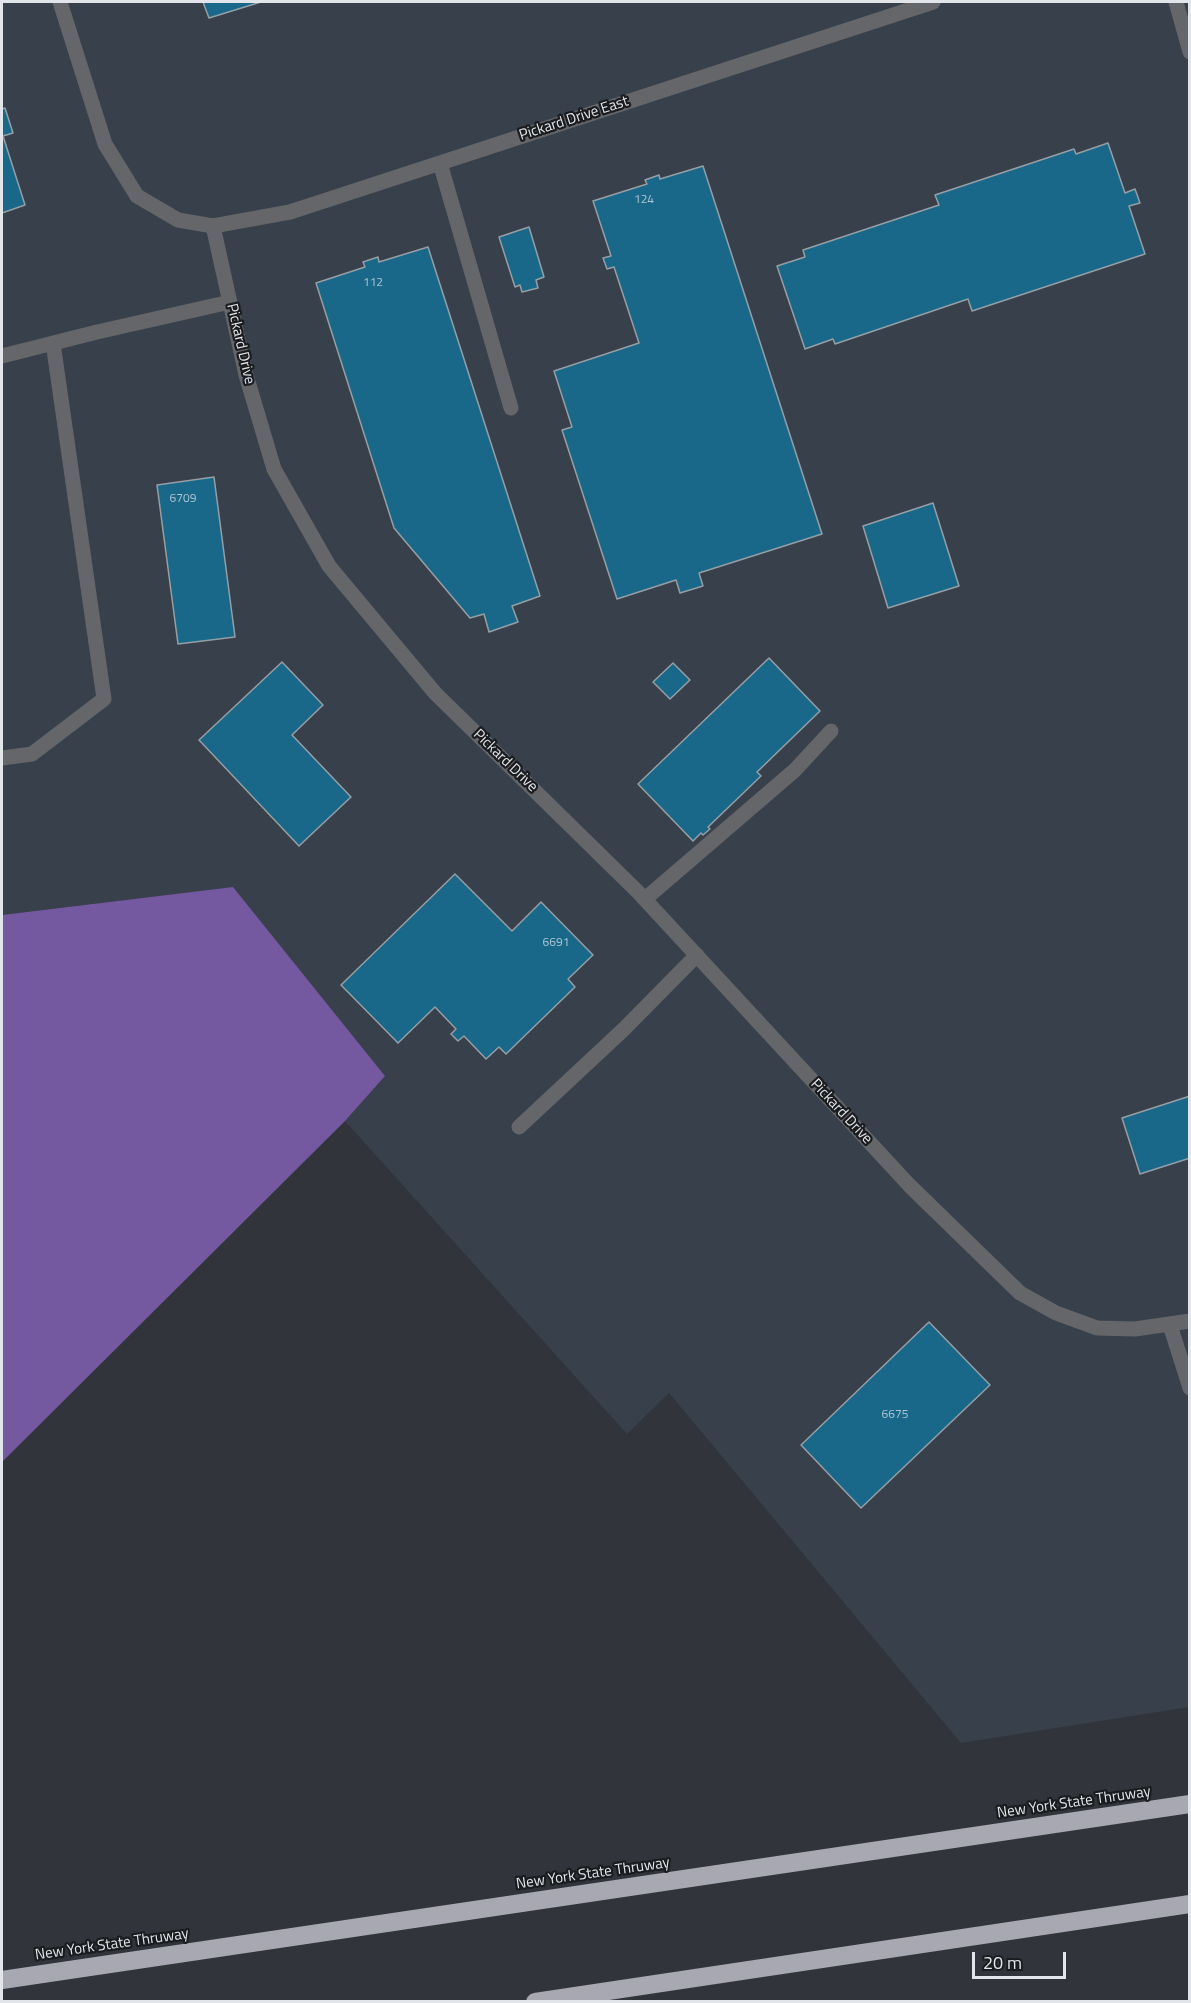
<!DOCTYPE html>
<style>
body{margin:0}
#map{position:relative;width:1191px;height:2003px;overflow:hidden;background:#31353b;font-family:"Titillium Web",sans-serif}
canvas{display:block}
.frame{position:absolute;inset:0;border:3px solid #e2e5e9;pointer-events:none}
.scale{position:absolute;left:972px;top:1952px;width:94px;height:27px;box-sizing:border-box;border:3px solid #e2e5e9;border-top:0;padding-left:8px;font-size:18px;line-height:21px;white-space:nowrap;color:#e2e5e9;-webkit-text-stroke:4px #1a1c1f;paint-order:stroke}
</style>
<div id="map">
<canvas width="1191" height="2003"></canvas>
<div class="frame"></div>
<div class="scale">20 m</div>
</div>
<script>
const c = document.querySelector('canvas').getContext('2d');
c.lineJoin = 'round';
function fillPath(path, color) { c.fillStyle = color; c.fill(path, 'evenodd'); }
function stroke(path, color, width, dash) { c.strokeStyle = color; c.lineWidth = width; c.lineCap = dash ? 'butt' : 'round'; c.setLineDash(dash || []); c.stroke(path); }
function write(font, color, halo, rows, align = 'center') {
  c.font = font + ' "Titillium Web",sans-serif'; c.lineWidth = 4.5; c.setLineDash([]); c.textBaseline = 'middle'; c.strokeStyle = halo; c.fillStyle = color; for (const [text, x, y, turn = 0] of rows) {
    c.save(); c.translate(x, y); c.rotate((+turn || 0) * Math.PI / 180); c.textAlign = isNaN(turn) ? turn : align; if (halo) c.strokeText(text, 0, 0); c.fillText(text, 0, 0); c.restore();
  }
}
fillPath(new Path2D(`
 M2,2H1189V1707L961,1743L669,1393L627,1434L345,1121L385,1076L233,887L2,915Z`), '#37404b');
fillPath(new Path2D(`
 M233,887L385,1076L345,1121L2,1462V915Z`), '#7559a0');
const building = new Path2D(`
 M203,2H261L209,18Z
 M5,108L13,133L3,136L25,205L2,213V109Z
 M1108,143L1125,193L1135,189L1140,203L1129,206L1145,254L972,311L968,299L835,344L833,339L805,349L777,266L805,257L803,250L939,205L935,195L1074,149L1076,154Z
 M703,166L822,534L699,573L703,586L680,593L676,580L617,599L562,430L572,427L554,371L639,343L614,267L607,269L603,258L611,256L593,201L647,184L645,180L659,175L660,179Z
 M529,227L544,277L536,280L538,288L522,292L520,285L515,287L499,237Z
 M428,247L540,596L512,606L518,622L489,632L484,614L470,618L394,528L316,283L365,267L363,262L378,257L379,262Z
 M214,477L235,637L178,644L157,485Z
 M933,503L959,586L888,608L863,526Z
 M769,658L820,711L757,772L761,776L708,827L710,829L703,835L701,833L693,841L638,784Z
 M282,662L323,705L292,735L351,797L299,846L199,740Z
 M673,663L690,680L670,699L653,682Z
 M455,874L512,931L541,902L593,955L568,979L575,987L506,1054L499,1047L486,1059L464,1036L458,1041L451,1034L456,1029L435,1007L398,1043L341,985Z
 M1190,1096V1158L1140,1174L1122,1118Z
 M929,1322L990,1385L861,1508L801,1445Z`);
fillPath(building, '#19688a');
stroke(building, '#969fa4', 1.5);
stroke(new Path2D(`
 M60,2L105,144L137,196L178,220L213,226L290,212L933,2
 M1176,2L1190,52
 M440,163L511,408
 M213,226L246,375L274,469L329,566L435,693L638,892L910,1186L1020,1293L1056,1313L1097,1328L1135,1329L1190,1321
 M2,356L97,332L230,302
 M2,758L32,754L104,699L53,343
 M645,899L795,770L831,731
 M519,1127L624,1029L697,955
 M1170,1325L1190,1388`), '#656669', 15);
stroke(new Path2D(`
 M2,1980L1190,1804
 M535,2002L1190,1904`), '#a7a8b1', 18);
write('12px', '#b0c6d1', null, [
 ["124",644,200],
 ["112",373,283],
 ["6709",183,499],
 ["6691",556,943],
 ["6675",895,1415]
]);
write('15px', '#e2e5e9', '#1a1c1f', [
 ["Pickard Drive East",574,119,-18],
 ["Pickard Drive",240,344,77],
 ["Pickard Drive",505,761,44],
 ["Pickard Drive",841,1112,47],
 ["New York State Thruway",1074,1803,-8],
 ["New York State Thruway",593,1874,-8],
 ["New York State Thruway",112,1945,-8]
]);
</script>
